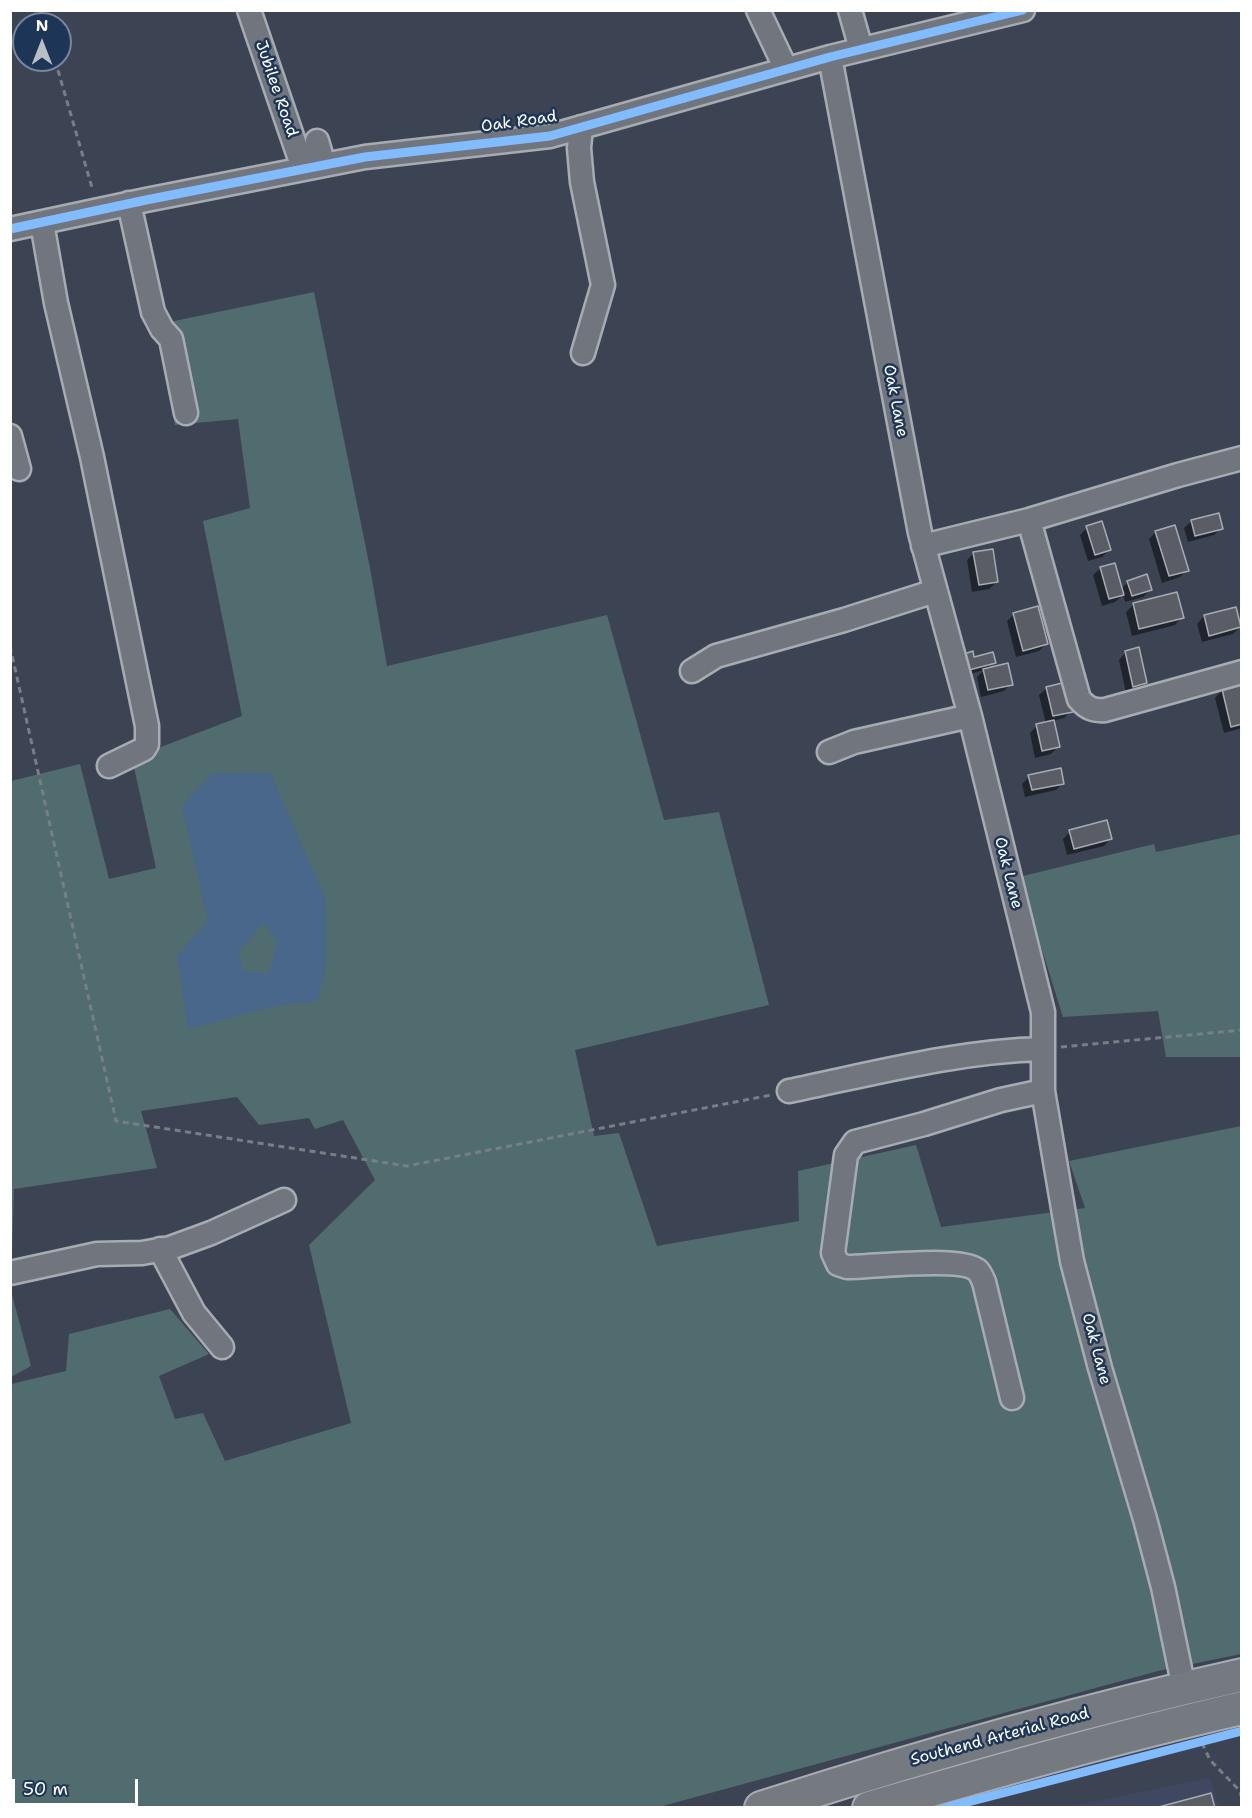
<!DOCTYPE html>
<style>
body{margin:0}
#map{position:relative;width:1252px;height:1818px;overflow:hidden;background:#3c4454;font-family:"Shantell Sans",sans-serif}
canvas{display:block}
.frame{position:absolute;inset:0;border:12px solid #fff;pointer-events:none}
.north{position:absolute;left:12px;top:12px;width:60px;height:60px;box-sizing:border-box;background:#1d3557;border:2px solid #77869a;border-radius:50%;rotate:0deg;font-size:16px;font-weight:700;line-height:24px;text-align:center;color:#fff}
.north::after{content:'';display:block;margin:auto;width:21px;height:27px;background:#bbbec3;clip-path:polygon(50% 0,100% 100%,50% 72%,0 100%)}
.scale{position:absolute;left:12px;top:1779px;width:126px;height:27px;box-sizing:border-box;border:3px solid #fff;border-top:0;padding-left:8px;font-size:18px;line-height:21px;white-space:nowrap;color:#fff;-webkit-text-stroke:4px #1d3557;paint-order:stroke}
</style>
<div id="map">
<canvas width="1252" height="1818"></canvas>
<div class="frame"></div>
<div class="north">N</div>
<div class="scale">50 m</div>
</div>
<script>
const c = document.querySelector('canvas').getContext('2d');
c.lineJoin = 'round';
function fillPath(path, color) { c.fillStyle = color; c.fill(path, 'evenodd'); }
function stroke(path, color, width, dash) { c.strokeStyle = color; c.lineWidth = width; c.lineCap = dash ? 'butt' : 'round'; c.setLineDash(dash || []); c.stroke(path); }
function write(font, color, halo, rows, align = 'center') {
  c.font = font + ' "Shantell Sans",sans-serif'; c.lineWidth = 5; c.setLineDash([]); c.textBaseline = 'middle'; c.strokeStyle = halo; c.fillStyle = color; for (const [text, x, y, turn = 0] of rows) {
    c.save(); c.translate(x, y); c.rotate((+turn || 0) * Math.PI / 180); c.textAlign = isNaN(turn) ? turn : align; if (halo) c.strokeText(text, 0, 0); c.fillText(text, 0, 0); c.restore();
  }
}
fillPath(new Path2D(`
 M1210,1778L1219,1807L1062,1808Z`), '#3f4860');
fillPath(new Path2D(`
 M314,292L370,568L387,666L607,615L664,820L719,812L769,1005L575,1050L594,1136L619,1133L657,1246L799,1221L798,1171L916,1145L941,1227L1085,1208L1069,1161L1241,1126V1654L1158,1671L659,1807H11V1384L66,1371L69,1334L170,1309L209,1354L159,1376L175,1419L203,1413L225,1461L351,1423L309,1245L375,1180L343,1120L315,1129L309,1118L259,1125L237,1097L141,1111L157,1168L14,1189L11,1283V781L80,764L109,879L156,868L132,758L242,716L203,521L250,508L238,419L175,425L155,325Z
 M1241,834V1057H1166L1158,1011L1063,1017L1019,877L1154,844L1156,852Z
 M10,1287L31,1366L11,1377H10Z`), '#506c6e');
fillPath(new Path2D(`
 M270,772L326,900V968L317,1001L272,1007L188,1029L177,956L208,921L182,807L211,774ZM264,922L277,943L269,974L242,970L239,952Z`), '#48678a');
fillPath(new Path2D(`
 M1192,521L1221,528L1214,535L1188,542L1184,528Z
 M1087,528L1109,550L1102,557L1088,561L1080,535Z
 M1156,532L1187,570L1180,577L1162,583L1149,539Z
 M974,553L997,582L989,589L972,592L967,560Z
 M1101,568L1121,589L1128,582L1150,590L1143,597L1125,602L1123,595L1115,602L1102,606L1093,575Z
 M1176,594L1182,617L1175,625L1132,636L1126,612L1133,605Z
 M1235,609L1240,627L1233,634L1202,642L1197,624L1204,616Z
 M1014,614L1046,644L1039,651L1016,657L1007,621Z
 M1126,652L1146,683L1139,690L1126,693L1119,660Z
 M973,659L994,662L986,670L1011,684L1004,691L981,697L977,677L984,670L962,676Z
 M1240,686L1242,728L1224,733L1215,698L1222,690Z
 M1047,688L1071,711L1064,718L1053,721L1058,747L1051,754L1035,758L1030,733L1037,726L1046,724L1039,695Z
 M1029,777L1063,783L1056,790L1025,797L1022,784Z
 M1070,832L1111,838L1104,846L1067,855L1063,839Z`), '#0007');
const building = new Path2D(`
 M1219,513L1223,529L1195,536L1191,520Z
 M1102,521L1111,550L1095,555L1086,526Z
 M1175,525L1189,571L1169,576L1155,531Z
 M993,549L998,582L979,585L973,552Z
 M1115,563L1124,595L1109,599L1100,567Z
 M1147,574L1152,590L1132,596L1127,581Z
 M1177,592L1184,618L1139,629L1133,603Z
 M1038,606L1048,644L1023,651L1013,613Z
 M1236,607L1241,627L1209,636L1204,615Z
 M1139,647L1147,683L1133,687L1125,651Z
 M973,651L974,657L993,652L996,663L969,670L964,654Z
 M1008,663L1013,685L988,690L983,669Z
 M1066,682L1073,712L1053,716L1046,687Z
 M1241,684L1242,724L1231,727L1222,689Z
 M1054,720L1060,747L1042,751L1036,724Z
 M1061,768L1064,784L1032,790L1028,775Z
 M1107,820L1112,839L1074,849L1069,830Z
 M1211,1793L1215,1808H1155Z`);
fillPath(building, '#5a5d66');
stroke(building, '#a7abb2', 1.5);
const minor = new Path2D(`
 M249,10L303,168
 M758,10L786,69
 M850,10L861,49
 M830,57L920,533L970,716L1043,1012V1091L1072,1261L1100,1368L1145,1519L1163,1587L1184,1688
 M581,127L579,148L582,182L603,285L583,353
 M317,141L324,165
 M129,203L153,312L162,329L171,339L186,413
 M42,223L56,303L92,457L147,726V744L144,749L109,766
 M10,229L146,200L365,157L550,136L830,57L1023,10
 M10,436L19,469
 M1029,520L1079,699C1087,708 1093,711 1105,710L1242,672
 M923,546L1029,520L1178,475L1242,458
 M692,671L716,656L844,620L935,591
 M829,752L854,742L970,716
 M789,1091C872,1074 957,1051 1043,1049
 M160,1249L194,1313L222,1347
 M10,1273L97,1254L142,1253L170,1248L211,1233L284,1200
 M1012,1398L984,1282C982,1278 980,1272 977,1270C960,1256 872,1267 847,1267L838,1264L833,1253L846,1155L855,1142L924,1124L1001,1100L1043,1091`);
const highway = new Path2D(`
 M761,1808C919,1757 1080,1711 1242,1675
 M869,1808C993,1772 1116,1737 1242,1708`);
stroke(minor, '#a7abb2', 27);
stroke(highway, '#a7abb2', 36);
stroke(new Path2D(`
 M41,10L45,24
 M55,60L93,191
 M10,646L116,1121L407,1166L771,1095
 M1061,1047L1242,1030
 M1202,1743L1210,1760L1240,1791L1242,1799`), '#787e86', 3, [6, 4.5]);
stroke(minor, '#70757e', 22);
stroke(highway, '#757a80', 32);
stroke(new Path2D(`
 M10,229L146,200L365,157L550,136L830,57L1023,10
 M945,1808L1242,1731`), '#80bcff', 9);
write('16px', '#fff', '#1d3557', [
 ["Jubilee Road",276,89,71],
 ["Oak Road",519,122,-8],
 ["Oak Lane",895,401,79],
 ["Oak Lane",1008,873,76],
 ["Oak Lane",1096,1349,75],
 ["Southend Arterial Road",1000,1737,-15]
]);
</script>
